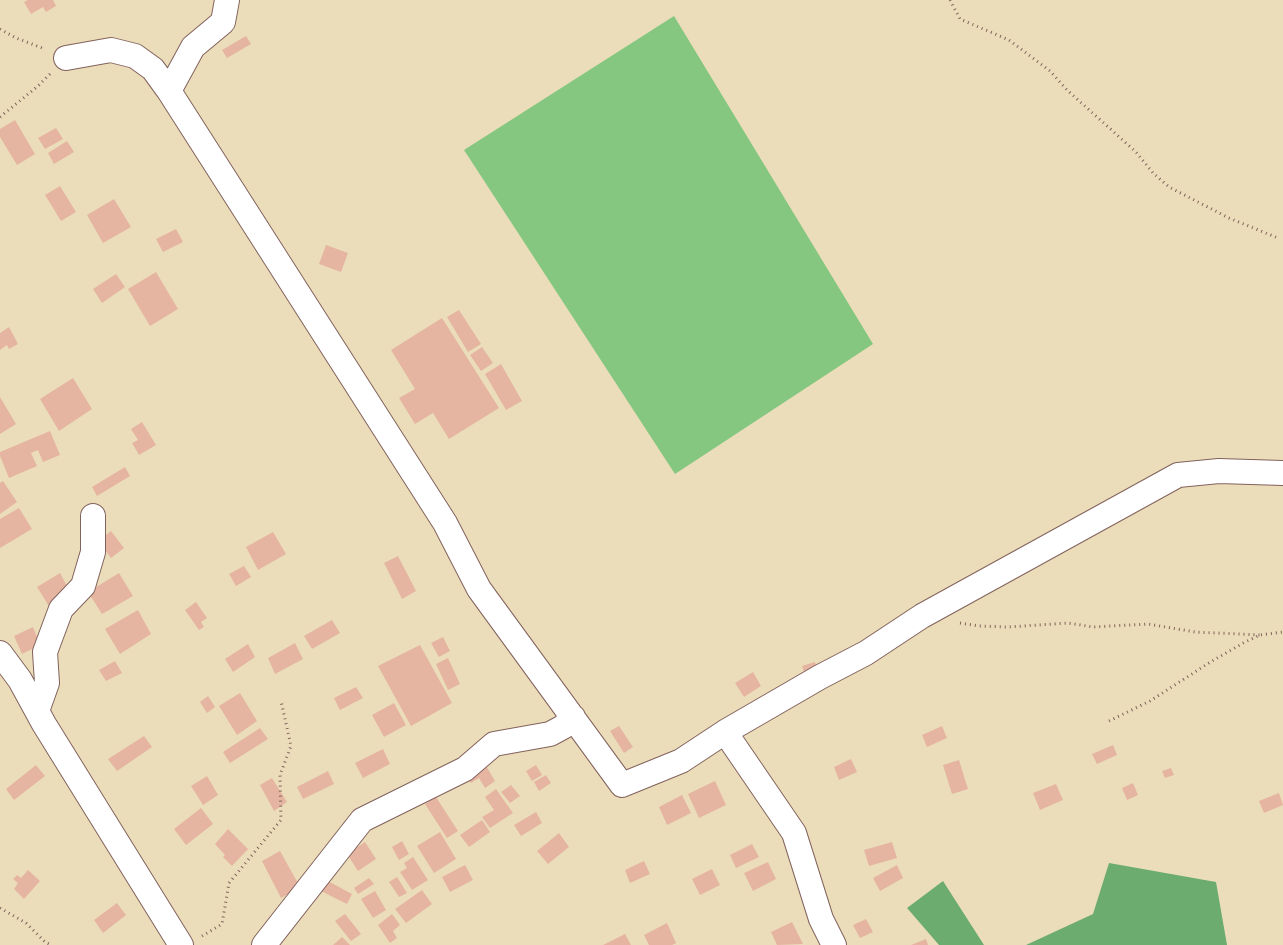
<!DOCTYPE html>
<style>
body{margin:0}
canvas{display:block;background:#ebddb9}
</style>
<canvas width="1283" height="945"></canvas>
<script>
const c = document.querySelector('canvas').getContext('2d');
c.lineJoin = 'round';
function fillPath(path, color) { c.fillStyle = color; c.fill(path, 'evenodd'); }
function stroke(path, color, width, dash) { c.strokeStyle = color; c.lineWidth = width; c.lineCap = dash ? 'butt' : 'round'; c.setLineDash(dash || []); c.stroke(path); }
fillPath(new Path2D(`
 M674,16L873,344L675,474L464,150Z`), '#85c780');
fillPath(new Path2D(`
 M1109,863L1216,882L1227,945H1026L1093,914Z
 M943,881L984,945H939L907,908Z`), '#6cac6e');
fillPath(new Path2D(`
 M28,0H53L56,6L46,12L43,7L31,14L24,2Z
 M246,36L251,44L227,58L222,50Z
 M15,120L35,154L17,165L0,137V129Z
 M56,128L63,139L45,149L38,138Z
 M67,141L74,152L54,164L48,153Z
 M60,186L76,212L61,221L45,195Z
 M114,199L131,227L103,243L87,215Z
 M176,229L183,242L163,252L156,239Z
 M326,245L348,253L341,272L319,264Z
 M156,272L178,309L150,326L128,289Z
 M116,274L125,287L102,303L93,289Z
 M459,310L481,344L468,352L447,317Z
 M442,318L499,408L449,439L433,413L415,424L399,398L415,389L391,350Z
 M9,327L18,344L9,349L7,345L0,350V333Z
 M482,347L493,363L481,371L470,355Z
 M501,364L522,401L506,410L485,374Z
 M73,378L92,409L59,431L40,399Z
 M0,397L16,424L0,434Z
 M142,422L156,445L139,455L132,443L138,440L131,429Z
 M50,431L60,455L43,462L38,450L31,453L37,466L9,478L0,456V452Z
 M125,467L130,476L97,496L92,487Z
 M3,481L17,502L0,514V483Z
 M19,508L32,529L0,548V519Z
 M111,531L124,548L111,558L98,541Z
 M273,532L286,554L258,570L246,547Z
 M398,556L416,591L402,599L384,563Z
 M244,566L251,577L236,586L229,574Z
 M60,573L72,595L50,608L37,587Z
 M119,573L133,596L102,614L88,592Z
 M196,602L207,618L201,622L204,627L199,630L185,610Z
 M138,610L151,634L120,654L105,629Z
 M332,620L340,633L312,649L304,636Z
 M33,627L40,645L22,654L14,636Z
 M443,637L450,651L439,657L431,643Z
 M295,643L303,659L275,674L268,658Z
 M248,644L255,657L233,672L225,659Z
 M420,645L452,703L411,726L378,666Z
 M448,658L460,684L448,690L436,664Z
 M115,661L122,673L106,681L99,670Z
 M815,662L820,677L807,681L802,666Z
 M753,672L761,686L744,697L735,683Z
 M356,687L363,698L340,710L334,698Z
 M240,693L257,721L237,735L219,706Z
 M208,696L215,707L207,713L200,702Z
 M394,703L406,725L384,737L372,715Z
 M619,726L633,747L624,753L610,731Z
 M942,726L947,738L927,747L922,735Z
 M260,728L268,739L230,763L223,752Z
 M144,736L152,747L117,771L108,759Z
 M1113,745L1117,755L1097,764L1092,754Z
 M383,749L390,764L363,778L355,763Z
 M851,759L857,772L839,780L834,767Z
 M959,760L968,789L952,794L943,765Z
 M485,764L495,781L485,788L479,778L471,783L466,775Z
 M36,765L45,776L14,800L6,789Z
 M536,765L542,775L532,781L526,771Z
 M1171,768L1174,775L1165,778L1162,771Z
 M328,771L334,784L303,799L297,787Z
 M546,775L551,783L539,791L534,782Z
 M207,776L218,795L203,805L191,786Z
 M272,778L287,802L274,811L260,785Z
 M715,781L726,805L699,818L688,794Z
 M1133,783L1138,795L1127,800L1122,788Z
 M1056,784L1063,800L1040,810L1033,793Z
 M511,785L520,796L510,803L501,792Z
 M496,789L513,813L490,828L482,817L494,810L485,797Z
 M1279,793L1283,805L1264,813L1259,801Z
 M682,795L691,813L667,825L659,807Z
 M436,797L458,831L447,838L425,804Z
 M201,808L213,824L186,845L174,829Z
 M536,812L542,823L521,836L514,825Z
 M482,820L490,832L469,847L460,835Z
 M228,829L248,849L232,866L223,857L225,855L215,844Z
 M440,832L456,859L434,873L417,846Z
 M559,833L569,847L548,864L537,851Z
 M402,841L409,854L399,860L392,847Z
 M365,842L376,859L358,871L347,854Z
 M892,842L897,858L869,866L864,850Z
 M752,844L759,857L736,868L730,855Z
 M280,851L300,887L281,898L262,861Z
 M413,857L428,880L412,890L400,872L407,868L404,863Z
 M644,861L650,874L630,883L625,870Z
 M768,862L776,879L753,891L744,873Z
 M465,865L473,880L450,892L442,877Z
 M897,865L903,878L880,891L873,878Z
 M712,869L720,885L700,895L692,879Z
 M28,870L40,881L24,899L14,889L18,883L13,879L17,875L21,878Z
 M397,877L407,893L399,897L389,882Z
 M369,878L374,884L358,894L354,888Z
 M326,880L352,894L347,904L321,891Z
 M422,890L432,904L406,923L395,909Z
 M375,891L386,910L373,918L361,899Z
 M117,903L126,915L103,933L94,920Z
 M345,914L361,934L351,941L335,921Z
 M392,914L400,925L393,931L397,938L390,943L378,925Z
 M866,919L873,932L860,938L853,925Z
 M792,922L803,944L777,945L771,932Z
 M667,923L676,943L672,945H649L644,935Z
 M625,934L631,945H603Z
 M342,937L350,945H333Z
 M926,939L928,945H911Z`), '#e5b5a2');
const minor = new Path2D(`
 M66,58L111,50L135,56L153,69L169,91L445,523L479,589L622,785L681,761L725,732L794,833L821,919L834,945
 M169,91L193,47L223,22L227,0
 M0,653L20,680L44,724L181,945
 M37,711L47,683L45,652L61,609L83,586L93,552V516
 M725,732L820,677L866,653L922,616L1178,475L1219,471L1283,473
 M264,945L362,820L465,769L494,744L550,734L563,727L573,717`);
stroke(minor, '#82625d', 26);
stroke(new Path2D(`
 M950,0L960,19L1009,40L1050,71L1067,90L1136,152L1153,173L1169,187L1229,218L1278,238
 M0,29L16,38L45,49
 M0,117L38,86L50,74
 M960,623L979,626L1008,627L1068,623L1093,627L1148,624L1195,632L1260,635
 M1109,721L1150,701L1212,661L1245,642L1260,635L1283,632
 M0,908L26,923L45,942L51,945
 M202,936L222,924L229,883L281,820L280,775L291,746L281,701`), '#82625d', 3, [1, 4]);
stroke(minor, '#fff', 24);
</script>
